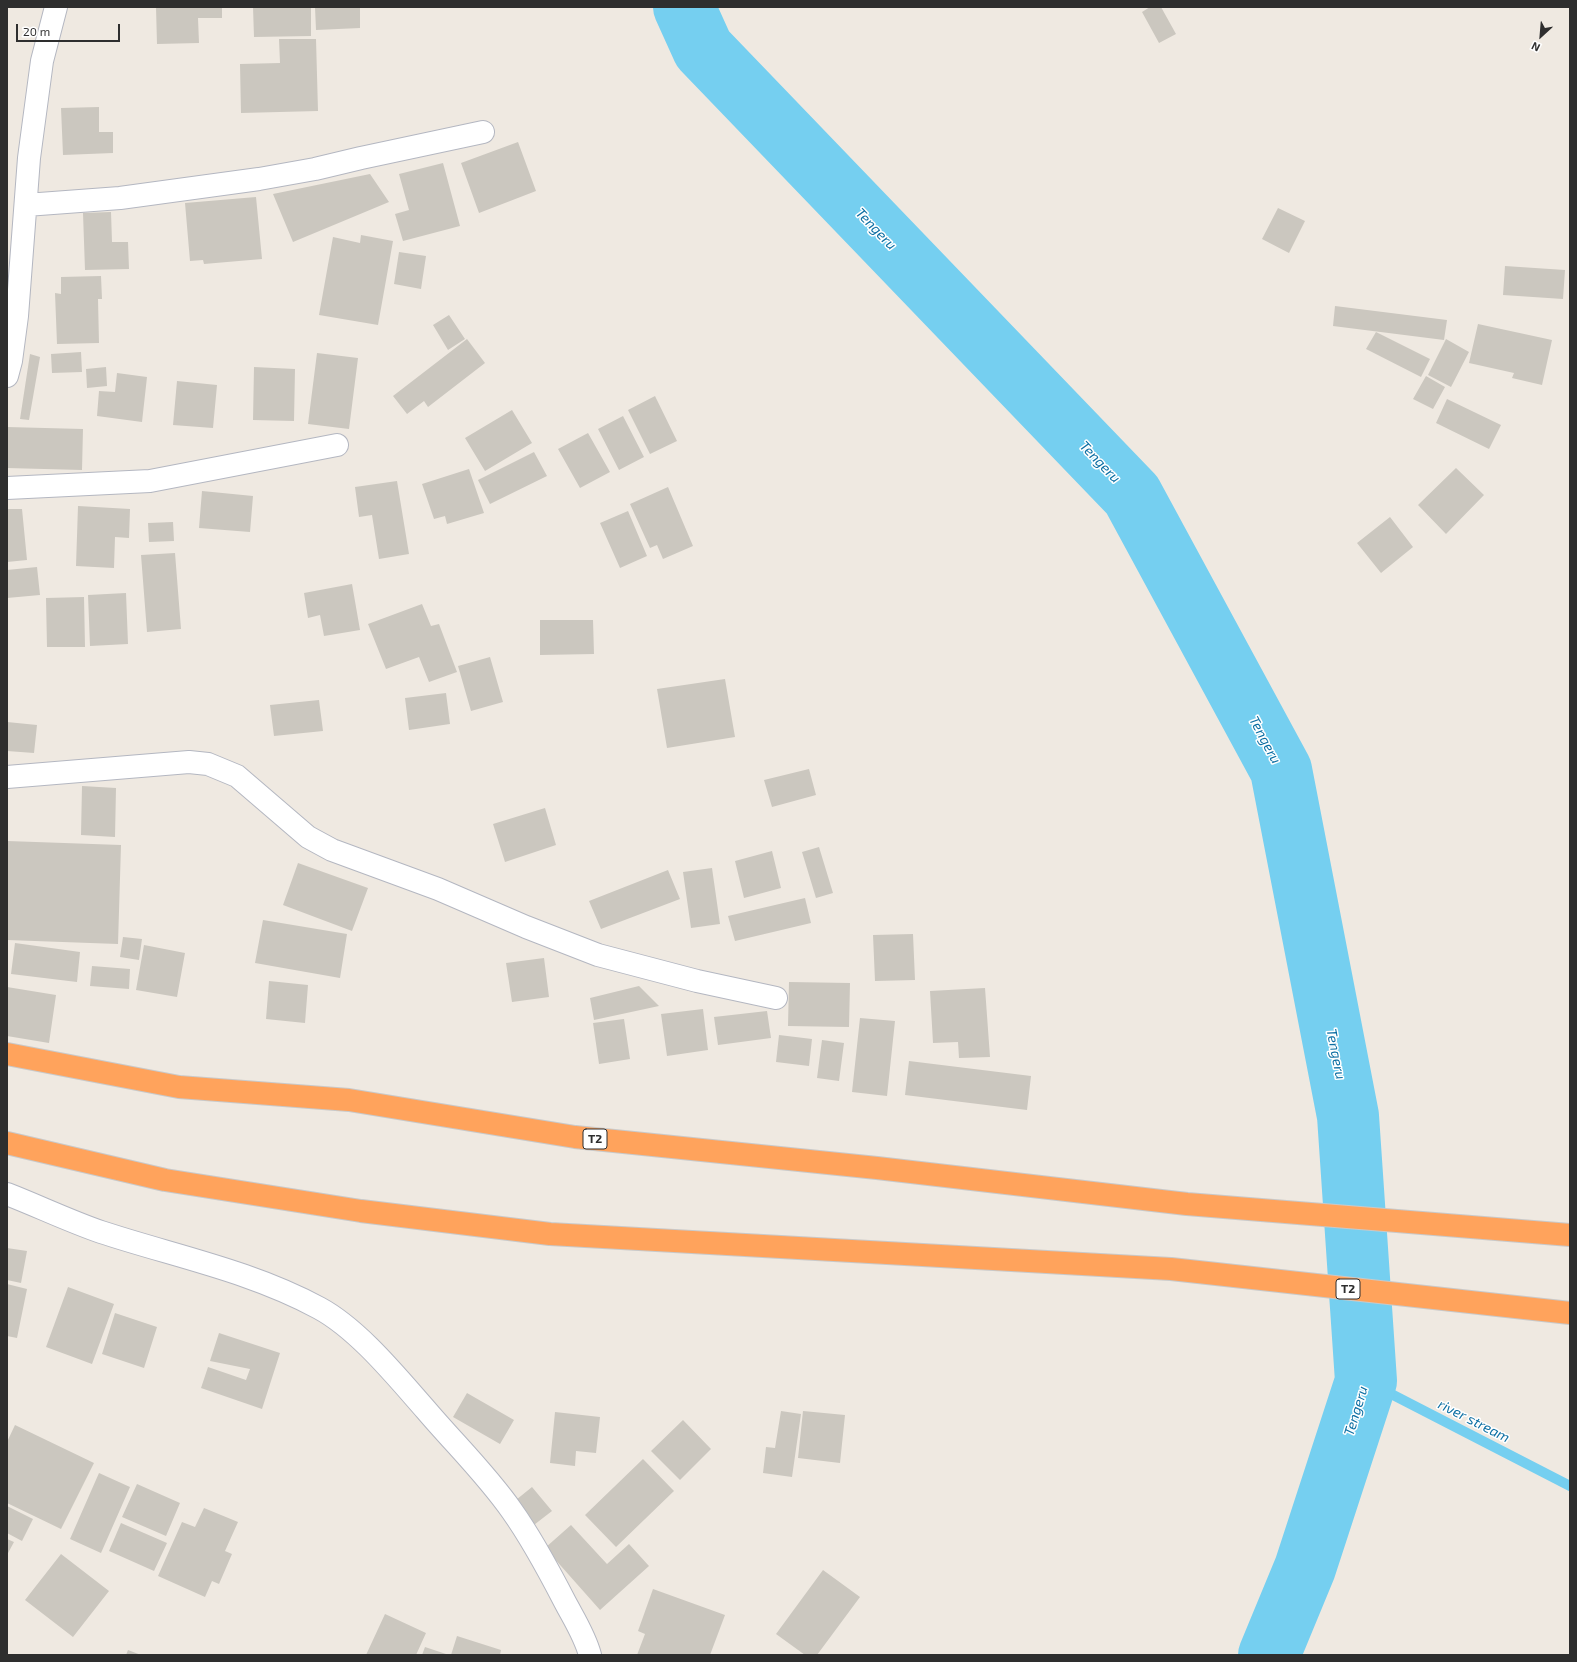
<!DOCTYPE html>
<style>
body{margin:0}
#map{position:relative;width:1577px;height:1662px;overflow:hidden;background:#efe9e1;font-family:"Exo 2",sans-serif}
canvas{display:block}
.frame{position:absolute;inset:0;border:8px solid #2e2e2e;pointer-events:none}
.north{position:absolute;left:1521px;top:16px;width:40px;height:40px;-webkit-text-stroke:3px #fff;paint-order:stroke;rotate:206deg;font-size:11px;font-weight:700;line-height:16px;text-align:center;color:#2e2e2e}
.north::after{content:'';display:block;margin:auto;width:14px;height:18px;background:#2e2e2e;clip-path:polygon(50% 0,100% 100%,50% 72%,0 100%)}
.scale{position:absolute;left:16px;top:24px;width:104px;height:18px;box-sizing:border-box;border:2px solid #2e2e2e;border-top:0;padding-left:5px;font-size:12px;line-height:14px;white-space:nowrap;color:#2e2e2e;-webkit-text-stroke:3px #fff;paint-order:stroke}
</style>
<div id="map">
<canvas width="1577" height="1662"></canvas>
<div class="frame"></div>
<div class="north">N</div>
<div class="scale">20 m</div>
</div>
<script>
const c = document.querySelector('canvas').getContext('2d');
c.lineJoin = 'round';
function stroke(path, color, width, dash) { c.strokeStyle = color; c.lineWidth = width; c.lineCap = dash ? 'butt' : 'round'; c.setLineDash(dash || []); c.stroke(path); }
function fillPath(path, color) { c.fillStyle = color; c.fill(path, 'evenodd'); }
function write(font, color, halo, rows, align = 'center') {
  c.font = font + ' "Exo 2",sans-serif'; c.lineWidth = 3; c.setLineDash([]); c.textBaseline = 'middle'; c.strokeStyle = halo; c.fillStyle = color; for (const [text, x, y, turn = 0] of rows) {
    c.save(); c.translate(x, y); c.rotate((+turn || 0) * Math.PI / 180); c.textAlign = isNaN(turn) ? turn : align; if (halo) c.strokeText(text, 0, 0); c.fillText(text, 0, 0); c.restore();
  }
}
stroke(new Path2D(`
 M1366,1381L1570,1486`), '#75cff0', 10);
stroke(new Path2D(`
 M684,7L703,49L1132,495L1281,770L1348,1116L1366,1381L1305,1568L1269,1655`), '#75cff0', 62);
fillPath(new Path2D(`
 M156,7H222V18H198L199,43L157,44Z
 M253,7H311V36L254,37Z
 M315,7H360V28L316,30Z
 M1150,7H1161L1176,34L1159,43L1142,12Z
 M279,39H316L318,111L241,113L240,64L280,63Z
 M99,107V132H113V153L63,155L61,108Z
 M518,142L536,191L479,213L461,163Z
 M443,163L460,226L403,241L395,214L409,210L399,174Z
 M370,174L389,202L293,242L273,194Z
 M256,197L262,259L204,264L203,260L190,261L185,203Z
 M1278,208L1305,221L1289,253L1262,239Z
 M111,212L112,242H128L129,269L85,270L83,213Z
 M361,235L393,241L378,325L319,315L333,237L360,243Z
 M399,252L426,256L421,289L394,284Z
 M1505,266L1565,270L1563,299L1503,295Z
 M101,276L102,299H98L99,343L57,344L55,293L61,294V277Z
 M1335,306L1447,320L1444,340L1333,326Z
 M449,315L465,339L448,350L433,325Z
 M1478,324L1552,340L1542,385L1512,378L1514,373L1469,363Z
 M1376,332L1430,359L1421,377L1366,349Z
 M467,339L485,363L428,407L424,401L407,414L393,396Z
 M1446,339L1469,352L1451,387L1428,375Z
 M81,352L82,372L52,373L51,354Z
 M317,353L358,358L349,429L308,424Z
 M30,354L40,357L29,420L20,419Z
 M106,367L107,386L87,388L86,369Z
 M254,367L295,369L294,421L253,420Z
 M117,373L147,377L142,422L97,416L99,391L115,392Z
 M1426,376L1445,387L1433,409L1413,399Z
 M177,381L217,385L213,428L173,425Z
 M655,396L677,441L650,454L628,410Z
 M1447,399L1501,425L1489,449L1436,423Z
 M512,410L532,443L485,471L465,438Z
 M623,416L644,457L619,470L598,429Z
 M7,427L83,429L82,470L7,468Z
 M588,433L610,472L580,488L558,449Z
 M534,452L547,476L490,504L478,480Z
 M1456,468L1484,495L1446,534L1418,505Z
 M469,469L484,513L447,524L445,516L434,519L422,484Z
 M397,481L409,554L379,559L372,515L359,517L355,487Z
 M668,487L693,546L663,559L657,545L650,548L630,504Z
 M202,491L253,496L250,532L199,528Z
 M78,506L130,509L129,538L115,537L114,568L76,566Z
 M7,509H22L27,560L7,562Z
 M628,511L647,556L620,568L600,523Z
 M1390,517L1413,547L1381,573L1357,543Z
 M173,522L174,541L149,542L148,523Z
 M175,553L181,629L147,632L141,555Z
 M37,567L40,595L7,598V570Z
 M352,584L360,630L324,636L320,615L308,618L304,593Z
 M126,593L128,644L90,646L88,595Z
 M84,597L85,647H47L46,598Z
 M422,604L431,626L439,624L457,672L429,682L419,657L386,669L368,624Z
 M540,620H593L594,654L540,655Z
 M490,657L503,702L471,711L458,666Z
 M725,679L735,737L667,748L657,689Z
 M446,693L450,724L409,730L405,698Z
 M319,700L323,731L274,736L270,705Z
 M7,722L37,725L34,753L7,751Z
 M809,769L816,795L772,807L764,780Z
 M82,786L116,788L115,837L81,835Z
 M545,808L556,845L505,862L493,824Z
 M7,841L121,845L118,944L7,940Z
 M819,847L833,893L816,898L802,852Z
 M772,851L781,888L744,898L735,861Z
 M298,863L368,888L352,931L283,905Z
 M712,868L720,924L691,928L683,872Z
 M668,870L680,899L601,929L589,901Z
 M805,898L811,923L735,941L728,916Z
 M263,920L347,934L340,978L255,963Z
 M913,934L915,980L875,981L873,935Z
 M123,937L142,939L139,960L120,957Z
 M15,943L80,952L77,982L11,974Z
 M144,945L185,953L177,997L136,990Z
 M544,958L549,997L512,1002L506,963Z
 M92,966L130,969L129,989L90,986Z
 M269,981L308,985L305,1023L266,1019Z
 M789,982L850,983L849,1027L788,1026Z
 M639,986L659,1006L594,1020L590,998Z
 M7,987L56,995L49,1043L7,1036Z
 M985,988L990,1057L959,1058L958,1042L933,1043L930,991Z
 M703,1009L708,1050L667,1056L661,1014Z
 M767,1011L771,1038L718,1045L714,1017Z
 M860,1018L895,1021L887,1096L852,1092Z
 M624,1019L630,1059L599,1064L593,1023Z
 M779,1035L812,1039L809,1066L776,1062Z
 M822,1040L844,1043L839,1081L817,1078Z
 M909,1061L1031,1076L1027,1110L905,1095Z
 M7,1248L27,1251L21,1283L7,1280Z
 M7,1284L27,1289L17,1338L7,1336Z
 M68,1287L114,1304L92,1364L46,1347Z
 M115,1313L157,1327L144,1368L102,1354Z
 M219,1333L280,1353L262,1409L201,1388L208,1367L246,1380L250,1369L210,1361Z
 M467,1393L514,1420L500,1444L453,1417Z
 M781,1411L801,1414L792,1477L763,1473L766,1447L775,1448Z
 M803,1411L845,1415L840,1463L798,1458Z
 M555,1412L600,1417L596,1453L576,1451L575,1466L550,1463Z
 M683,1420L711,1449L680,1480L651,1451Z
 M15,1425L94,1463L61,1529L7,1503V1442Z
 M643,1459L674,1491L616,1547L585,1515Z
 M99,1473L130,1487L101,1553L70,1539Z
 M137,1484L180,1503L166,1536L122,1517Z
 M532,1487L552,1511L530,1528L511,1504Z
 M7,1506L33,1519L22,1541L7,1533Z
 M204,1508L238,1522L225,1551L232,1554L219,1584L212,1581L205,1597L158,1576L182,1522L195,1527Z
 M121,1523L167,1543L154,1571L109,1551Z
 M571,1525L607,1564L629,1544L649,1566L600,1610L545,1548Z
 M7,1539L14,1542L7,1555Z
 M61,1554L109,1591L73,1637L25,1600Z
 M823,1570L860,1597L817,1655H805L776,1634Z
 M653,1589L725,1615L710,1655H637L645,1634L638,1631Z
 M385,1614L426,1633L416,1655H366Z
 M457,1636L501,1650L500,1655H451Z
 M425,1647L449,1655H422Z
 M128,1650L141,1655H126Z`), '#cbc7bf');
const street = new Path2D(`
 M26,205L120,198L259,179L315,169L361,158L483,132
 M7,376L11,361L17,316L29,158L42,61L56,7
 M7,488L150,481L337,445
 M7,777L189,762L208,764L237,776L308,837L332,850L438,889L526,927L598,955L697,981L776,998
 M7,1194C38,1206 69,1221 101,1232C174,1256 251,1271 319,1308C358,1329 396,1376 426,1410C454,1443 487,1475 512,1511C532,1539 549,1571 565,1602C574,1619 585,1636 590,1655`);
const highway = new Path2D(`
 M7,1054L179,1087L349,1100L575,1137L877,1168L1187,1204L1570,1235
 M7,1143L165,1180L361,1211L550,1234L1171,1269L1570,1313`);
stroke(street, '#b4b7c1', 24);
stroke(highway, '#c9c9c9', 24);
stroke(street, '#fff', 22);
stroke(highway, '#ffa35c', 22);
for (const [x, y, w] of [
 [595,1139,24],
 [1348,1289,24]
]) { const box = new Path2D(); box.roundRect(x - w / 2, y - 10, w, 20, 3); c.fillStyle = '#fff'; c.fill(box); stroke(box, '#2e2e2e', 1); }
write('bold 12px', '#2e2e2e', null, [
 ["T2",595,1139],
 ["T2",1348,1289]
]);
write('italic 14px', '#0d6fa3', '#fff', [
 ["Tengeru",876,229,46],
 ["Tengeru",1100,462,46],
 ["Tengeru",1265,740,62],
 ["Tengeru",1336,1054,79],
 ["Tengeru",1356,1411,-73],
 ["river stream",1474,1421,27]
]);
</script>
